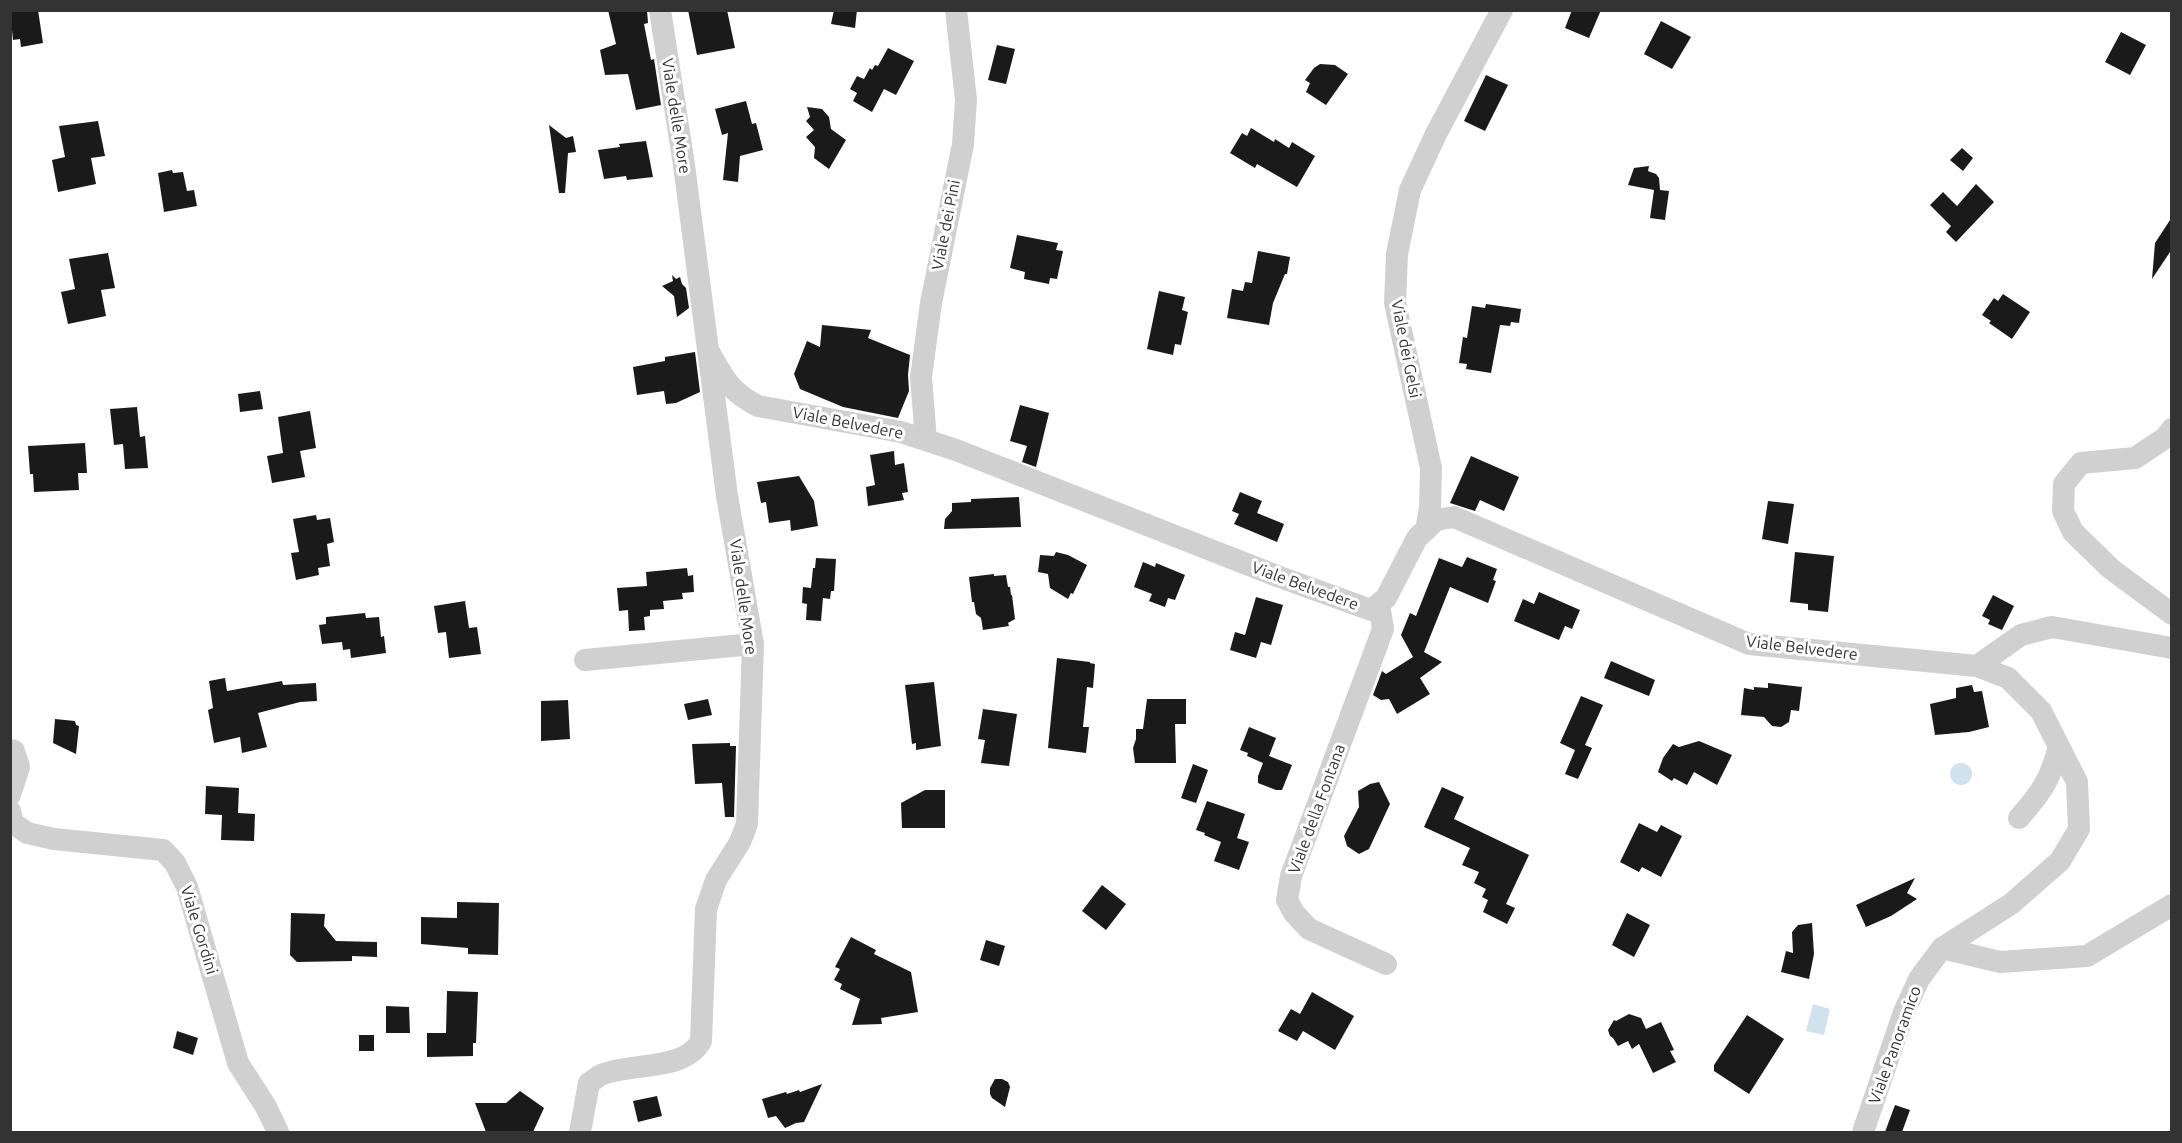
<!DOCTYPE html>
<style>
body{margin:0}
#map{position:relative;width:2182px;height:1143px;overflow:hidden;background:#fff;font-family:Ubuntu,sans-serif}
canvas{display:block}
.frame{position:absolute;inset:0;border:12px solid #333;pointer-events:none}
</style>
<div id="map">
<canvas width="2182" height="1143"></canvas>
<div class="frame"></div>
</div>
<script>
const c = document.querySelector('canvas').getContext('2d');
c.lineJoin = 'round';
function fillPath(path, color) { c.fillStyle = color; c.fill(path, 'evenodd'); }
function stroke(path, color, width, dash) { c.strokeStyle = color; c.lineWidth = width; c.lineCap = dash ? 'butt' : 'round'; c.setLineDash(dash || []); c.stroke(path); }
function write(font, color, halo, rows, align = 'center') {
  c.font = font + ' Ubuntu,sans-serif'; c.lineWidth = 6; c.setLineDash([]); c.textBaseline = 'middle'; c.strokeStyle = halo; c.fillStyle = color; for (const [text, x, y, turn = 0] of rows) {
    c.save(); c.translate(x, y); c.rotate((+turn || 0) * Math.PI / 180); c.textAlign = isNaN(turn) ? turn : align; if (halo) c.strokeText(text, 0, 0); c.fillText(text, 0, 0); c.restore();
  }
}
fillPath(new Path2D(`
 M1950 774a11 11 0 1 1 22 0a11 11 0 1 1-22 0Z
 M1813,1004L1830,1009L1824,1035L1806,1031Z`), '#cfe2ee');
fillPath(new Path2D(`
 M10,10H38L43,43L21,47L20,39L13,40Z
 M608,10H647L648,23L644,24L651,60L654,59L661,105L636,110L628,74L605,75L600,50L616,44Z
 M688,10H727L735,48L697,55Z
 M834,10H857L855,28L831,24Z
 M1572,10H1601L1589,38L1565,28Z
 M1661,21L1691,37L1672,69L1644,54Z
 M2121,32L2146,45L2130,75L2105,62Z
 M997,45L1015,49L1006,84L988,80Z
 M888,48L914,61L896,95L884,89L872,112L853,101L857,93L850,89L857,76L864,79L870,68L872,70L875,65L878,66Z
 M1320,64L1335,65L1348,74L1326,105L1306,92L1310,83L1305,80L1314,68Z
 M1486,75L1508,85L1485,131L1464,121Z
 M746,101L752,124L756,123L763,150L740,156L738,182L723,180L728,133L722,135L715,109Z
 M807,107L822,109L829,117L831,129L846,140L829,169L814,158L815,147L806,137L814,130L806,121L810,117Z
 M98,121L105,156L91,158L96,184L58,192L52,160L65,157L59,126Z
 M549,125L566,138L573,136L576,152L568,153L565,193H559Z
 M1251,128L1274,142L1275,139L1289,148L1292,142L1315,156L1297,187L1257,164L1255,168L1230,153L1242,133L1247,136Z
 M646,141L653,177L627,180L626,176L604,179L598,150L620,147L619,144Z
 M1962,148L1973,158L1963,171L1950,160Z
 M1649,166L1648,171L1656,174L1659,178L1660,190L1669,191L1665,220L1650,218L1654,190L1628,185L1634,168Z
 M172,170L173,173L183,172L187,191L194,190L197,206L164,212L158,173Z
 M1976,184L1994,202L1956,242L1946,232L1951,226L1930,205L1943,192L1957,206Z
 M2172,217V249L2152,279L2155,243Z
 M1017,235L1058,243L1056,250L1063,251L1057,279L1050,278L1049,284L1024,279L1025,272L1010,268Z
 M1258,251L1290,257L1287,274H1285L1273,303L1269,325L1227,318L1232,289L1243,291L1245,282L1252,283Z
 M108,253L115,288L101,290L106,316L68,324L61,292L75,289L69,259Z
 M672,275L676,279L680,277L682,284L686,288L689,308L677,317L674,296L662,286L673,281Z
 M1159,291L1185,297L1182,310L1188,312L1181,345L1175,344L1173,355L1147,349Z
 M2003,294L2030,312L2012,339L1989,323L1991,321L1982,315L1994,298L1998,301Z
 M1486,304L1521,309L1519,323L1511,322L1510,326L1500,325L1491,373L1466,369L1467,364L1459,363L1463,337L1467,338L1472,306L1485,308Z
 M822,325L871,330L868,338L910,355L908,375L909,391L898,418L843,407L800,389L794,374L807,341L820,347Z
 M695,352L700,392L676,403L666,404L664,391L637,395L633,367L665,361V357Z
 M260,391L263,409L240,412L238,394Z
 M1020,405L1049,413L1036,467L1022,462L1027,446L1010,441Z
 M137,407L140,437L145,436L148,468L125,469L123,444L114,445L110,409Z
 M310,411L316,448L300,451L305,477L272,483L267,456L283,453L278,417Z
 M85,443L87,473H78L79,490L34,492L33,474H30L28,446Z
 M894,451L895,465L904,463L908,492L902,493L904,500L868,506L866,487L875,485L870,455Z
 M1471,456L1519,477L1504,511L1480,500L1475,511L1450,503Z
 M799,476L814,501L818,526L791,531L790,520L769,523L766,502L761,503L757,482Z
 M1240,492L1262,501L1257,513L1284,524L1277,542L1234,524L1239,514L1232,511Z
 M1019,497L1021,527L944,529L945,519L952,511V503L971,502V499Z
 M1768,501L1794,504L1788,544L1762,539Z
 M316,515L317,520L330,518L334,542L327,544L330,566L318,568L319,575L296,580L291,553L299,552L293,519Z
 M1056,552L1068,555L1087,565L1073,594L1071,593L1068,599L1050,588L1048,574L1038,572L1040,555L1054,556Z
 M1795,552L1834,556L1828,612L1808,610V604L1790,602Z
 M1467,557L1497,569L1493,580L1496,581L1488,603L1450,587L1424,652L1442,662L1420,678L1430,694L1397,714L1389,699L1381,700L1373,695L1382,671L1386,674L1413,657L1401,635L1410,613L1416,616L1439,558L1462,567Z
 M816,558L836,559L834,591H831L830,599L823,598L821,621L806,620L807,604L802,603L803,587L811,588L813,568H815Z
 M1143,562L1155,567L1156,563L1185,575L1175,600L1168,598L1165,607L1149,601L1152,594L1134,587Z
 M687,568L688,576L693,575L694,592L682,593L683,599L663,601L664,609L650,610V616L644,617L645,630L629,631L628,610L619,611L617,588L647,586L646,572Z
 M994,574V576L1006,575L1008,587H1010L1011,595H1012L1015,619L1008,623L1009,626L983,630L981,618L976,614L974,602H972L969,577Z
 M1539,592L1580,610L1572,629L1565,626L1559,640L1514,621L1523,599L1534,604Z
 M1993,595L2014,606L2002,630L1988,624L1990,620L1982,616Z
 M1256,597L1283,605L1271,645L1261,642L1256,658L1230,650L1235,632L1245,635Z
 M465,601L469,628L477,627L481,654L449,658L446,632L438,633L434,606Z
 M365,613L366,618L379,617L381,637L384,636L386,653L351,658L350,649L343,650L342,642L322,644L319,625L326,624V617Z
 M1057,658L1090,662V663L1095,664L1093,688L1087,687L1083,727H1089L1086,753L1048,748Z
 M1611,661L1655,680L1649,696L1604,678Z
 M225,678L227,691L282,681L283,685L316,683L317,701L300,702L258,713L267,747L242,753L240,737L214,743L208,710L213,708L209,681Z
 M934,682L941,746L916,750V743L912,744L905,685Z
 M1768,683L1802,687L1799,711L1791,710L1789,722L1781,727L1772,726L1764,717L1741,715L1744,688L1754,690V687L1768,688Z
 M1972,685L1974,692L1982,691L1989,727L1969,732L1935,735L1930,704L1956,698V688Z
 M1581,696L1603,705L1585,745L1592,748L1578,779L1565,774L1575,750L1560,743Z
 M708,699L712,715L688,720L684,704Z
 M1147,699H1186V724H1175L1176,763H1135L1133,748L1136,739V729H1143Z
 M568,700L570,739L541,741V701Z
 M983,709L1017,714L1009,766L981,763L985,740L978,739Z
 M55,719L75,721L76,725L79,726L76,754L53,743Z
 M1249,727L1276,738L1269,756L1292,765L1282,790H1276L1258,783V776L1263,763L1247,756L1248,753L1240,750Z
 M1699,741L1732,755L1717,785L1694,772L1687,785L1674,778L1672,781L1658,772L1663,758L1673,744L1679,747Z
 M730,743V746H736L734,817H725L722,783L695,784L692,744Z
 M1193,764L1208,770L1196,803L1181,798Z
 M1379,782L1390,804L1369,849L1359,854L1347,846L1344,836L1359,807L1358,791L1370,784Z
 M206,786L239,788L238,813L255,814L254,841L221,840L222,815L205,814Z
 M1442,787L1464,797L1454,819L1529,855L1506,904L1515,908L1507,924L1483,912L1488,900L1482,897L1486,889L1474,883L1479,872L1462,865L1470,848L1424,827Z
 M925,790H945V828H902L901,803Z
 M1207,801L1245,814L1237,838L1249,842L1239,870L1214,861L1221,842L1204,835L1205,833L1196,830Z
 M1639,823L1657,832L1661,825L1682,836L1661,877L1642,867L1639,872L1620,862Z
 M1915,878L1907,893L1917,899L1891,916L1866,927L1856,905Z
 M1102,885L1126,904L1106,930L1082,911Z
 M457,902L499,903L498,955L468,954V948L421,944V917L457,918Z
 M291,913L325,914L324,926L336,941L377,942V957L352,956V961L297,962L290,955Z
 M1627,913L1650,925L1634,957L1612,945Z
 M1812,923L1814,954L1809,979L1781,972L1786,951L1793,953L1792,932L1798,925Z
 M851,937L876,950L874,954L911,972L918,1012L881,1018L882,1024L852,1025L860,999L840,989L842,984L834,980L840,969L835,967Z
 M986,940L1005,946L999,966L980,960Z
 M447,991L478,992L476,1043H473V1056L427,1057V1033H446Z
 M1312,992L1354,1016L1335,1050L1303,1031L1297,1041L1278,1031L1291,1009L1300,1014Z
 M386,1006L409,1007L410,1033H386Z
 M1629,1014L1641,1018L1646,1029L1661,1022L1674,1050L1670,1051L1676,1062L1653,1073L1639,1044L1632,1049L1628,1041L1618,1046L1613,1038L1610,1036L1608,1030L1614,1020L1616,1021Z
 M1747,1015L1784,1039L1749,1094L1714,1071V1065Z
 M177,1031L198,1038L193,1055L173,1048Z
 M359,1035H374V1051H359Z
 M995,1079H1002L1008,1082L1010,1087L1005,1107L992,1098L990,1094V1088Z
 M822,1084L804,1122L796,1123L785,1128L776,1116L768,1118L762,1099L786,1092L787,1094L799,1090L800,1092Z
 M520,1091L544,1108L533,1132H486L475,1103H506Z
 M657,1096L662,1116L638,1122L633,1101Z
 M1895,1105L1910,1110L1902,1132H1885Z`), '#1a1a1a');
stroke(new Path2D(`
 M708,350C724,378 729,391 758,406L901,432L956,450L1277,576L1371,610L1386,598L1417,538L1436,520L1454,517L1749,644L1977,666L2008,678L2041,711L2077,782L2079,829L2060,861L2011,904L1942,948L1919,979L1904,1012L1863,1132
 M2172,429L2165,438L2135,458L2081,463L2064,484L2063,511L2073,532L2111,569L2172,614
 M926,440L921,377L931,303L963,144L966,100L956,10
 M1426,530L1430,508L1431,468L1395,303L1397,254L1410,190L1436,134L1502,10
 M1379,604L1383,629L1291,876L1287,900L1294,913L1309,929L1386,964
 M585,660L753,644
 M1977,666L2021,635L2052,627L2172,648
 M10,750L14,751L19,767L10,795
 M10,811L13,823L27,833L54,839L163,850L175,863L187,887L238,1063L266,1107L278,1132
 M2019,818C2041,793 2051,779 2059,746
 M1942,948L2000,962L2087,956L2172,905
 M580,1132L589,1083C593,1081 597,1077 601,1075C630,1062 684,1072 701,1041L706,909L716,880L740,842L747,824L753,644L727,496L684,165L660,10`), '#d0d0d0', 22);
write('16px', '#333', '#fff', [
 ["Viale delle More",676,116,81],
 ["Viale dei Pini",946,225,-79],
 ["Viale dei Gelsi",1406,349,79],
 ["Viale Belvedere",848,423,11],
 ["Viale Belvedere",1305,586,20],
 ["Viale delle More",743,597,82],
 ["Viale Belvedere",1802,648,7],
 ["Viale della Fontana",1317,809,-70],
 ["Viale Gordini",199,930,73],
 ["Viale Panoramico",1895,1045,-70]
]);
</script>
